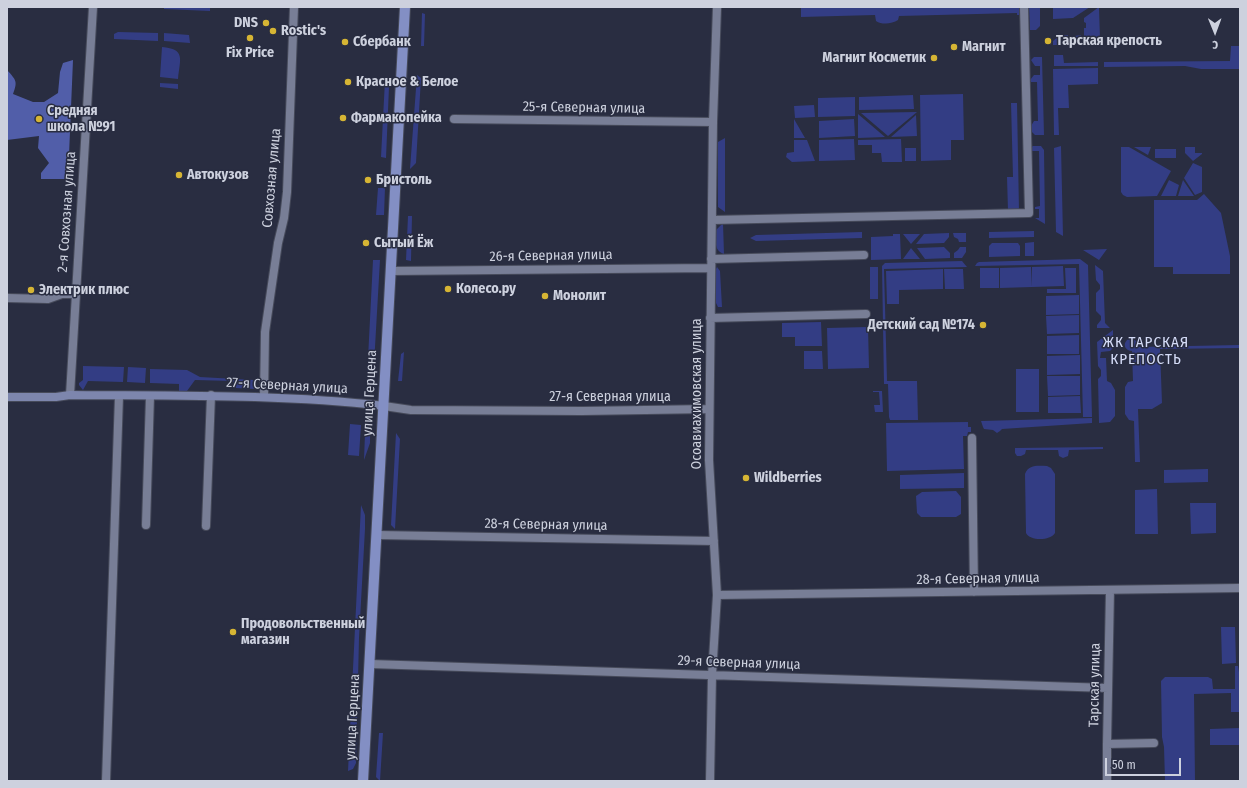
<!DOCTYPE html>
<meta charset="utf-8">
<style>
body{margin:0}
#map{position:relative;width:1247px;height:788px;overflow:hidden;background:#292d41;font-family:"Fira Sans Condensed",sans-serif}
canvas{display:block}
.frame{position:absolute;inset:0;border:8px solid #cdd1de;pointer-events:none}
.north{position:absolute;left:1195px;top:12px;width:40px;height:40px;-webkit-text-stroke:3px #292d41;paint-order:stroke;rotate:179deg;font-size:11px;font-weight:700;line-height:16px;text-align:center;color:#cdd1de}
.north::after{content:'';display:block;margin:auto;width:14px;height:18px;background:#cdd1de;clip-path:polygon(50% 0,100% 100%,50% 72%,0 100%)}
.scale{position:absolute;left:1105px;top:758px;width:76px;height:18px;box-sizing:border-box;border:2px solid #cdd1de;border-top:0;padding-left:5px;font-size:12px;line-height:14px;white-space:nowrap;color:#cdd1de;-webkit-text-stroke:3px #292d41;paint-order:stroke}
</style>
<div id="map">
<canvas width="1247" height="788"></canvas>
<div class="frame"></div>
<div class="north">С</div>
<div class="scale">50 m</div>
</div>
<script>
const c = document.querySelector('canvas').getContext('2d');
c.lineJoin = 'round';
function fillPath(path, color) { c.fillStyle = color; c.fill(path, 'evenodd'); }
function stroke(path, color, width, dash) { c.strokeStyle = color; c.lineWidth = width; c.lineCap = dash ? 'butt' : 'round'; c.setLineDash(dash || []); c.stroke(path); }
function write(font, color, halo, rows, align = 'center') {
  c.font = font + ' "Fira Sans Condensed",sans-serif'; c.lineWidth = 3; c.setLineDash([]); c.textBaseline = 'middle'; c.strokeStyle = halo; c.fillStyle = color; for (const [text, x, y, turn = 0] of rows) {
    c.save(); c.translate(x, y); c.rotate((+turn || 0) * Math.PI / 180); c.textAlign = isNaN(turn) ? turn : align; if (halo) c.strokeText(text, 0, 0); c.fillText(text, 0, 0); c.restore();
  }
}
fillPath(new Path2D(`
 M164,7H210V11L164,9Z
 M801,7H1019V15H1017V13L899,16L898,20C892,24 882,25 876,21L875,15L801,17Z
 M1029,7H1040V26L1036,30H1030Z
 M1053,7H1090L1073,18L1053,19Z
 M1099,7L1100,39H1084V28H1086V23L1084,22V18Z
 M422,13L425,14L424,46H421Z
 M118,32L158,33V41L114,39V34Z
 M164,33L189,35L190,43L164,41Z
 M1060,35H1068V37L1081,35V39H1063V45H1053V41Z
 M1231,46H1240V69H1201L1185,66L1104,67V62L1230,61Z
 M162,47C186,49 180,59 178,79L160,77Z
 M1054,55H1063L1064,63L1098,62V66H1054Z
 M1034,57H1042L1044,135H1035L1030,130L1031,126L1034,121H1038L1037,82H1031L1030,80L1034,75H1040V66H1035L1031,60Z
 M1098,68V84L1068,85L1069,108H1058L1059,135H1054L1053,69Z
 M417,75L421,78L416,163L410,169Z
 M385,80L387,82L389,87L386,158L381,157Z
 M160,83L178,84V89L160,87Z
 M963,94L964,140H951V160L921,161L920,95Z
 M913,95L914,109L859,110V97Z
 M855,97V116L818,117V98Z
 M1011,103H1017L1019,211H1008L1007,177H1013Z
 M814,105L815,117L795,118L794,106Z
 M917,112L888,136L861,113Z
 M858,114L885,137L858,138Z
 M916,115L917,136L891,137Z
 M794,119L805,138H794Z
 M854,119L855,136L819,138V121Z
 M725,138V212L718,207V142Z
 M854,139L855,160L819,161V140Z
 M901,139L902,162H882L881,153H872V145H858V140Z
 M794,140H807L815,161L792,162L786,157L787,153L794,152Z
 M1033,146H1041L1044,150L1045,224L1035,218H1039V209H1035V207L1040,206L1039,151H1030L1031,147Z
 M1061,146L1063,236L1056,232L1054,148Z
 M1121,147H1129L1171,171L1157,196L1127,197L1123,195L1121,192Z
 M1134,147H1151L1148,155Z
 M1185,147H1195V153H1202V154L1193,161L1185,153Z
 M905,148H916V161H905Z
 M1155,149H1176V158H1155Z
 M1193,163L1202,167V192L1195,195L1184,178Z
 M1169,180L1179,185L1176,196H1161Z
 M1183,180L1194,196H1178Z
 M378,188H385L384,215H376Z
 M1204,194L1221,213L1230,256V274H1173V267H1154V200H1197Z
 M408,216H412L411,261L406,260Z
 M723,223L724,254C713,250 716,240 716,230Z
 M1034,231V237L989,238V232Z
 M862,232V238L756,241L750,238L756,235Z
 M949,233V237L944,243L916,244L924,234Z
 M953,233H966V242H959L958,239L954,237Z
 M893,234H900L901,259L871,260V237L893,236Z
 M903,234H920L911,244Z
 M1034,242V256H1025V243Z
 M992,243H1018L1020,246V256L989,257V246Z
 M944,247L950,253V258L925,259L917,248Z
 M960,247H966V252L962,258H954V253L958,250Z
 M911,248L920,259H903Z
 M1107,249L1099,260L1083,250Z
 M1080,259L1088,265L1092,417H1083L1079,264L975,266L977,263L979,262Z
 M373,260H380L373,382H371L367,378Z
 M962,261L967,267L884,269L887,381H917L918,420H890L889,417L888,384H884L882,266L885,263Z
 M1095,265L1103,271L1105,323L1110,328H1097V325L1101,320V316L1096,311V293L1100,289V285L1096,280Z
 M1063,266L1064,286L1032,287V267Z
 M717,267L720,271L722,307H718L716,303V269Z
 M870,267H878V299H870Z
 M1031,267L1032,287L1000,288V268Z
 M980,268H999V288H980Z
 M1065,268H1076V293H1047V289H1066Z
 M943,269V289L899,290V304H887L886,271Z
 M944,269H963L964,289H945Z
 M1079,295V314L1046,315V296Z
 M1079,315V333L1047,334L1046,316Z
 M821,322L822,346H795V337H782V323Z
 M868,327L869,368L828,369L827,328Z
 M1113,330V348L1110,351L1101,352L1100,358H1106L1107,381L1111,383L1115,390V416L1110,422L1099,423L1098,379L1101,376V370L1098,366L1097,342Z
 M1079,335V354H1047V336Z
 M1131,338L1136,341L1139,347L1240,345V348L1160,349L1162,403L1152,409H1138L1140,462H1135L1134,421L1129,420L1125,414V387L1128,382L1133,381L1132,351C1126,351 1122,345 1127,340Z
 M804,351H822L823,369H804Z
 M404,352L402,381H398L401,354Z
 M1080,355V374L1047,375V356Z
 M83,366L124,367L123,382L88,381L83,390L79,385V383L83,380Z
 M128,367L146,368L145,383L127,382Z
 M150,369L187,370L200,377L254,380L257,386L255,389L236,388L233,381L195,380L187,391H179V384L150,383Z
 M1016,369H1039V412H1016Z
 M1047,376H1080V395L1048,396Z
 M873,391H882L883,412H875L874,405H880L879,392H873Z
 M1080,396L1081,413H1048V397Z
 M366,410L371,415L372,427H365Z
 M1092,418V423L1002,429L1000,431L997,433L993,430L984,429L983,427L981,421Z
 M968,422V427H971V432H968L967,436H963L964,469L887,471L886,423Z
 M350,424L361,425L359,456L348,455Z
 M365,433H370V443L364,460Z
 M396,433L400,439L395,529L391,525Z
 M1103,447V449L1069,450L1068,456L1063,458L1059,456L1058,450H1026L1025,454L1021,456H1017L1015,453V448Z
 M1047,466L1051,468L1055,474V533C1050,541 1030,541 1026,533L1025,474C1029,464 1038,466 1047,466Z
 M1208,469V482L1164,483V470Z
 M964,473V488L900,489V475Z
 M1157,489L1158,534H1135V490Z
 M956,491L961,497V514L956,517H921L917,513L916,496L922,492Z
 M1190,503H1216V533L1191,534Z
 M361,505L365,515V529L359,638L356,763L353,769L348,771Z
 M1221,627H1235L1236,663L1222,664Z
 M1235,666H1238L1239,672H1240V712H1231V693L1194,694L1195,781H1165L1164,747L1162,737L1161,681L1165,677H1208L1212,679L1213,689H1235Z
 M1240,728V745H1210V729Z
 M379,733H383L380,781L376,777Z`), '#333d84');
fillPath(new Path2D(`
 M73,60L68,179H41V173L49,163L38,148L39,136L7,140V70C16,80 18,81 13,94L33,102H44L58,93L60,72L63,63Z`), '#515ea9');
const street = new Path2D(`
 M454,119L713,122
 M712,220L1029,213L1024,7
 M711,259L864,255
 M391,271L711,268
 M7,298L48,299L62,294H75
 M710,318L866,314
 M70,395L93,7
 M264,397L265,332L278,243L284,218L287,192L294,7
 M384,406L411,410L582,411L709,409
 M972,438L974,592
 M146,525L150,396
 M206,526L211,395
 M377,535L714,541
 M717,595L1240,588
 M370,664L1108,688
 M1107,744L1154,743
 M106,781L119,396
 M710,781L712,675L717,595L709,460L713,122L717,7
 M1107,781V744L1110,590`);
const secondary = new Path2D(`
 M7,397H56L70,395C174,396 280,394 384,406`);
const primary = new Path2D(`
 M363,781C378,523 393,265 405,7`);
stroke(street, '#464a5a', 10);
stroke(secondary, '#464a5a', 10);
stroke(primary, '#464a5a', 12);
stroke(street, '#787e96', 8);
stroke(secondary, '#7d86ad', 8);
stroke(primary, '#838fc4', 10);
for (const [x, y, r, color] of [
 [266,23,4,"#d6b534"],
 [273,31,4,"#d6b534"],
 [250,38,4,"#d6b534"],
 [1048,41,4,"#d6b534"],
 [345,42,4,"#d6b534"],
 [954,47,4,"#d6b534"],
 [934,58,4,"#d6b534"],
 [348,82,4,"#d6b534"],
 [343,118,4,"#d6b534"],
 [39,119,4,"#d6b534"],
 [179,175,4,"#d6b534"],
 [368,180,4,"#d6b534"],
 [366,243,4,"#d6b534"],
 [448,289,4,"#d6b534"],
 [31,290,4,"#d6b534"],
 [545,296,4,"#d6b534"],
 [983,325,4,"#d6b534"],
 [746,478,4,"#d6b534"],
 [233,632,4,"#d6b534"]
]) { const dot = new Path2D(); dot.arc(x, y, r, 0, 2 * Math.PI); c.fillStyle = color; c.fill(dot); stroke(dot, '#292d41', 1.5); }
write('bold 14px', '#cdd1de', '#292d41', [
 ["DNS",258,23,"right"],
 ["Rostic's",281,31],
 ["Тарская крепость",1056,41],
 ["Сбербанк",353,42],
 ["Магнит",962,47],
 ["Fix Price",250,53,"center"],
 ["Магнит Косметик",926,58,"right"],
 ["Красное & Белое",356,82],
 ["Средняя",47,111],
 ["школа №91",47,127],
 ["Фармакопейка",351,118],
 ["Автокузов",187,175],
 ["Бристоль",376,180],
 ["Сытый Ёж",374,243],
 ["Колесо.ру",456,289],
 ["Электрик плюс",39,290],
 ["Монолит",553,296],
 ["Детский сад №174",975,325,"right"],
 ["Wildberries",754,478],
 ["Продовольственный",241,624],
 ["магазин",241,640]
], 'left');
write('14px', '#cdd1de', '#292d41', [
 ["25-я Северная улица",584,108,1],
 ["Совхозная улица",272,178,-85],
 ["2-я Совхозная улица",67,212,-86],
 ["26-я Северная улица",551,256,-1],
 ["27-я Северная улица",287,386,3],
 ["улица Герцена",370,393,-87],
 ["Осоавиахимовская улица",697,394,-90],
 ["27-я Северная улица",610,397],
 ["28-я Северная улица",546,525,1],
 ["28-я Северная улица",978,579,-1],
 ["29-я Северная улица",739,663,2],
 ["Тарская улица",1095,685,-89],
 ["улица Герцена",353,717,-87]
]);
c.letterSpacing = '1px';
write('15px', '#d5dcf7', '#292d41', [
 ["ЖК ТАРСКАЯ",1146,343],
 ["КРЕПОСТЬ",1146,360]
]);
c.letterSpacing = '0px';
</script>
